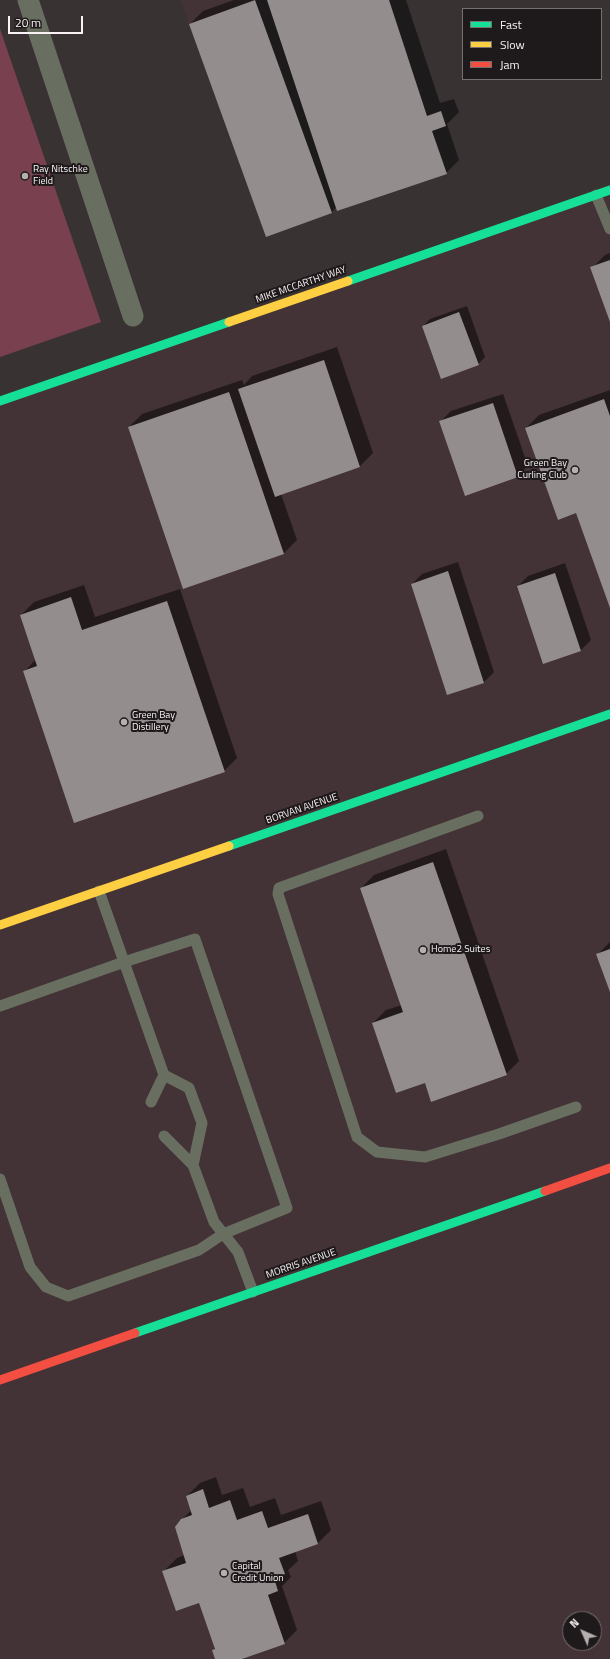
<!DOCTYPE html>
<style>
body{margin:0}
#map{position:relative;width:610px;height:1659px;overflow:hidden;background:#383233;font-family:"Titillium Web",sans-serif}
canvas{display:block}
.legend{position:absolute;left:462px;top:8px;width:140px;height:72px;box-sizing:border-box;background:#1e191a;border:1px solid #767071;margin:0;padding:5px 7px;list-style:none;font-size:12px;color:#faf2f4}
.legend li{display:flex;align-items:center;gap:8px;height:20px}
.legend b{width:20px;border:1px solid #767071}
.north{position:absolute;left:562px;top:1611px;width:40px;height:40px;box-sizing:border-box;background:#1e191a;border:1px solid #767071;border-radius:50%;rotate:315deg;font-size:11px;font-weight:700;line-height:16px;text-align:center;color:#faf2f4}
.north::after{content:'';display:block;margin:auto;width:14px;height:18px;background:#b6afb0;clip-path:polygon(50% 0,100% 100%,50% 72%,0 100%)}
.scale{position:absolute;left:8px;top:16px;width:75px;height:18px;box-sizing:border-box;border:2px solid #faf2f4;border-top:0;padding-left:5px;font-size:12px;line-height:14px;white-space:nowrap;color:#faf2f4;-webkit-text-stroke:3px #1e191a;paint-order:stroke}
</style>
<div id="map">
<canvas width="610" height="1659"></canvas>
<ul class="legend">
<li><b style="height:5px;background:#16e098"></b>Fast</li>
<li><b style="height:5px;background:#ffcf43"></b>Slow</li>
<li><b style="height:5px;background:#f24e42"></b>Jam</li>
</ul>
<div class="north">N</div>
<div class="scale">20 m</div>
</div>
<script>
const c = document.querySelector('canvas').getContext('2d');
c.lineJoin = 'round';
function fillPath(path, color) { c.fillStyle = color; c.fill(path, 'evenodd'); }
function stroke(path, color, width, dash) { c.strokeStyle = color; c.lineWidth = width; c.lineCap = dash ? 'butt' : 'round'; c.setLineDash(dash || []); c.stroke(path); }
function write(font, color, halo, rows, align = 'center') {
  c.font = font + ' "Titillium Web",sans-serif'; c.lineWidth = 4; c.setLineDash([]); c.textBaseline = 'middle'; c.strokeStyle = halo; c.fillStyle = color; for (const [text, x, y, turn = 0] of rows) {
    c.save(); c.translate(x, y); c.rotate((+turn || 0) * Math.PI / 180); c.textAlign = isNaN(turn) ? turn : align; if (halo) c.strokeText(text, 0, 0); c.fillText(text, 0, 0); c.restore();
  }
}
fillPath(new Path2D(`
 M181,0H255L189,24Z
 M610,190V1659H0V401ZM570,1619H594V1643H570Z`), '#433236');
fillPath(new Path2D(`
 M0,29L101,322L0,357Z`), '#794150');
fillPath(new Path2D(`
 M234,0H406L440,103L454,99L459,112L447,124L459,160L446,173L337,206L332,212L266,236L190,24L203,11Z
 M610,253V319L592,268L605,255Z
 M467,306L485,357L478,364L423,326L430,319Z
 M337,347L373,453L360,466L281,494L297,540L284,553L129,427L142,414L242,380L244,385L252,376Z
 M610,390V606L577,512L526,428L539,415Z
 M503,394L528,466L517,476L440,422L451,411Z
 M458,562L494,672L484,682L448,694L412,584L422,574Z
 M565,563L591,640L581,650L544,663L518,586L528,576Z
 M84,585L95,617L180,589L237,758L224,771L24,672L36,659L21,615L34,602Z
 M446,849L519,1061L506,1074L425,1082L373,1023L386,1010L402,1005L361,888L374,875Z
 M610,942V989L598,954Z
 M216,1477L222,1495L243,1488L250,1507L275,1498L281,1515L321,1501L331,1530L318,1543L295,1551L298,1561L288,1570L291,1577L282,1586L297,1630L284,1643L246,1657L243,1659H216L213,1650L215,1648L199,1602L164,1571L177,1558L185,1555L182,1519L192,1510L187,1496L200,1483Z`), '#0007');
fillPath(new Path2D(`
 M255,0L332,213L266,237L189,24Z
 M267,0H389L427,116L441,111L446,126L432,131L447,174L337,211Z
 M610,260V322L590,267Z
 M459,312L479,365L441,379L422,326Z
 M324,360L360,467L275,497L238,389Z
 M229,392L284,554L183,589L128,427Z
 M604,399L610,416V608L576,513L558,520L525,428Z
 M493,403L518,477L465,496L439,421Z
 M448,571L484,683L447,695L411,584Z
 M555,573L581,651L543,664L517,586Z
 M71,597L82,630L167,601L225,772L74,823L23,671L37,666L20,615Z
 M433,862L507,1075L431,1102L425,1083L396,1093L372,1023L403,1012L360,888Z
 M610,949V992L596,954Z
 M203,1489L209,1508L230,1500L237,1520L262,1511L268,1528L308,1514L318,1544L279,1558L285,1574L274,1578L278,1591L268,1595L285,1644L242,1659H215L212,1650L215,1649L199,1603L176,1611L162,1571L186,1563L175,1527L181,1519L192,1515L186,1496Z`), '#938d8e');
stroke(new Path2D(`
 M596,195L610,229
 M478,816L279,888L278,894L357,1137L377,1152L425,1157L499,1134L576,1107
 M99,891L164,1075L151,1102
 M0,1006L124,962L195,939L287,1208L223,1234L199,1250L68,1296L46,1287L30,1267L0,1179
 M164,1075L189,1088L202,1123L193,1165
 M164,1136L193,1165L214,1222L238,1252L253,1292`), '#696f60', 11);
stroke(new Path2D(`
 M28,0L133,316`), '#696f60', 21);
stroke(new Path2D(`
 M348,281L610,190
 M0,401L229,322
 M229,846L610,714
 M135,1333L545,1191`), '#16e098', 9);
stroke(new Path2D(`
 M229,322L348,281
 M0,925L229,846`), '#ffcf43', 9);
stroke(new Path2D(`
 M545,1191L610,1168
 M0,1380L135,1333`), '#f24e42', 9);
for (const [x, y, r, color] of [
 [25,176,4,"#b6afb0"],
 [575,470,4,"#b6afb0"],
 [124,722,4,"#b6afb0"],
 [423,950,4,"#b6afb0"],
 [224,1573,4,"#b6afb0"]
]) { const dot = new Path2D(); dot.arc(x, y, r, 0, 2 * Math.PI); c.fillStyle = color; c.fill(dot); stroke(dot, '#1e191a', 1.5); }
write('10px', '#faf2f4', '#1e191a', [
 ["Ray Nitschke",33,170],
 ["Field",33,182],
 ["Green Bay",567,464,"right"],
 ["Curling Club",567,476,"right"],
 ["Green Bay",132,716],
 ["Distillery",132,728],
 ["Home2 Suites",431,950],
 ["Capital",232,1567],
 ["Credit Union",232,1579]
], 'left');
write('10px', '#faf2f4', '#1e191a', [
 ["MIKE MCCARTHY WAY",301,285,-19],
 ["BORVAN AVENUE",302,809,-19],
 ["MORRIS AVENUE",301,1264,-19]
]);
</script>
